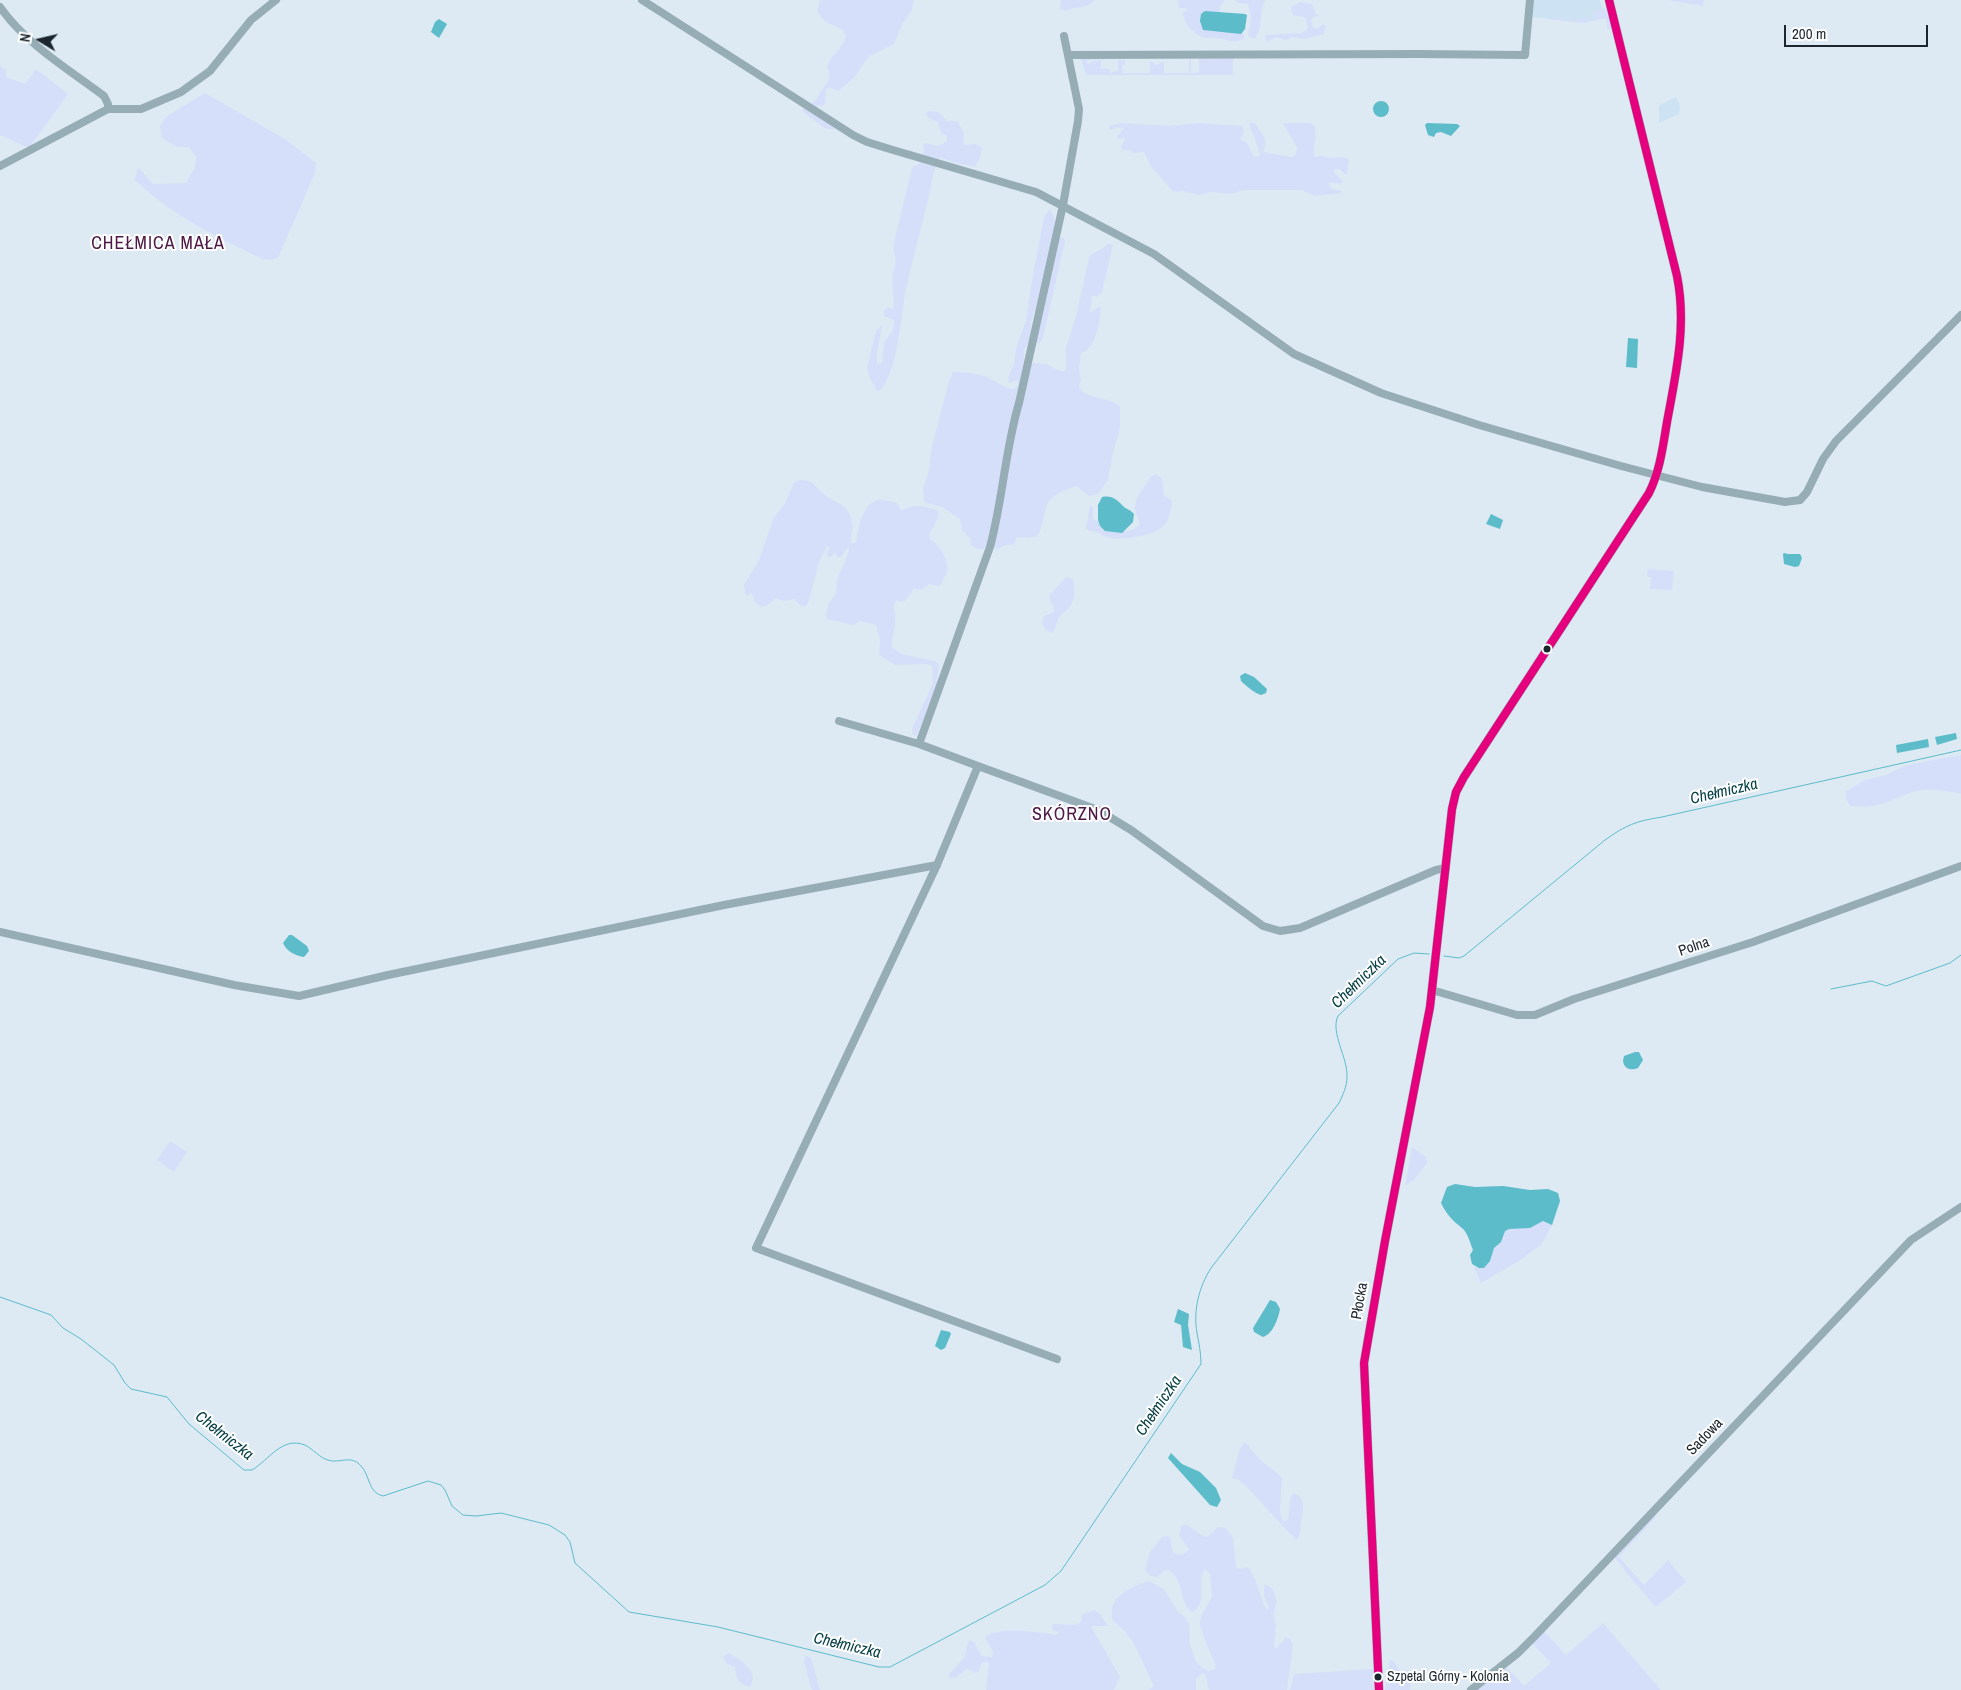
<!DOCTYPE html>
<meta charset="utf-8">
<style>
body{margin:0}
#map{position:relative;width:1961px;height:1690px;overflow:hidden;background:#ddeaf4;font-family:"Archivo Narrow",sans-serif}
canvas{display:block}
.north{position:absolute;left:15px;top:15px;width:50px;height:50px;-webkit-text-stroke:4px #fff;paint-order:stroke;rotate:279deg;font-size:14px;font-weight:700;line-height:20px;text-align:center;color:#1b262f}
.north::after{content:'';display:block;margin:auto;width:18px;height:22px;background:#1b262f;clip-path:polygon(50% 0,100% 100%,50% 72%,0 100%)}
.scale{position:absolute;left:1784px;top:25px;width:144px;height:22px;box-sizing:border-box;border:2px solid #1b262f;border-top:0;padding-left:6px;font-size:15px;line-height:18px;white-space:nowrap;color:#1b262f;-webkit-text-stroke:4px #fff;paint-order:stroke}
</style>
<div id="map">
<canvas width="1961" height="1690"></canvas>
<div class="north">N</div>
<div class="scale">200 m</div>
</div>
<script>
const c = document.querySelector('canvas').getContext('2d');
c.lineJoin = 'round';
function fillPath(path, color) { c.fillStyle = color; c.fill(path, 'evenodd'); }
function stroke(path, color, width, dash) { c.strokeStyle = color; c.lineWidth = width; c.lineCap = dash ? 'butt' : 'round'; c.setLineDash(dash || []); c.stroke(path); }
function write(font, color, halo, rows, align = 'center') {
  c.font = font + ' "Archivo Narrow",sans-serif'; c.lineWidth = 4; c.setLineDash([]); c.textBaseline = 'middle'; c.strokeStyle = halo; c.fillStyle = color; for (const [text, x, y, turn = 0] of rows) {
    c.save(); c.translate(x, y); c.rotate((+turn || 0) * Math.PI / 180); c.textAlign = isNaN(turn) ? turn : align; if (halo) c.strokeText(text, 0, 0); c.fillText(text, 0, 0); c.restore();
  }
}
fillPath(new Path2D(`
 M1533,0H1600L1605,18L1583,23L1532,17Z
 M1676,97L1680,106L1679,114L1659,123V105Z`), '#cde3f4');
fillPath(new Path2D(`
 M820,0H914L912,10L903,23L894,44L868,57L854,78L838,91L829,87L826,90L825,104L823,106L818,105L817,109L833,120L834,129H826L802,111C805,104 813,104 817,98C819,96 819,93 821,91C827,83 833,77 827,67C831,54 843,49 846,36L843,30C830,22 826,27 817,10Z
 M1061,0H1095C1084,11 1076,5 1066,11L1060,9Z
 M1178,0H1225L1220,6V12L1243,33L1244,38C1236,45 1227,39 1217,38C1213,37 1209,39 1205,38C1194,35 1183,23 1183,12L1187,11L1186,8H1179Z
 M1235,0H1266C1257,11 1265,30 1254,39L1248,36L1251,17L1248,4L1238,3Z
 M1667,0H1704L1703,6Z
 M1300,2L1312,4L1316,14L1320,16L1313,17L1311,21L1313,27L1317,29L1323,24L1326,26L1324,34L1305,39L1293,37L1285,40L1276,37L1267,42L1265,35L1301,33L1306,31L1308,26L1305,17L1293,15L1291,7Z
 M1605,8L1613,28L1608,29L1605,18L1583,23L1547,19L1562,18L1565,21L1588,17L1589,20L1596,19L1595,11Z
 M1080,56L1110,59L1088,60L1086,62L1090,64L1091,62L1101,60V69H1109L1110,73L1118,71V60H1125V65H1122L1123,73H1150V61L1157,65L1164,61V73H1189V60H1191V73L1199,72V56H1233V75H1086Z
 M0,66L6,70V77L25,84L36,69L68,94L29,148L0,135Z
 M205,93L285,139L316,163L315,173L278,258L270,260L263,259C217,237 172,216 135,180L138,167L153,184L186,183L195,167L196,157L189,147H177L162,138L160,126L167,116Z
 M929,111L938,112L947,121H958L964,134L963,143L966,145L975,144L982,147L980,158L975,167L952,162L940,157C932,172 931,191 926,208C919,237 911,265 905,294C901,318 897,377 878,392L870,378L867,368L876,331L882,325L877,353V364L882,363L884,343L893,330L894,320L884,316V311L888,307L891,309L894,307L892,277L896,262L893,247L912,168L919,164L924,150L923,145L925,143C935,145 938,148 947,141V136L941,133L938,122L930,119L925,114Z
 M1120,123L1170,126L1198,123L1242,126L1244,132L1240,139L1247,143L1254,157L1260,156C1259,149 1252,130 1249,125L1250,123H1255C1262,135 1269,138 1263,152L1292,157L1296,154L1297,148L1283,123H1310L1314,125C1318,136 1312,146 1315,157L1320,156L1331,158L1344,157L1349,160L1347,173L1345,175L1340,169H1335L1334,172L1343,181L1340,184L1332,182L1328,184L1332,189L1342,191L1341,193L1315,196L1301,190H1244L1230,194L1212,192L1198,195L1184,191L1173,192L1151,166L1144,152L1134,153L1129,150H1122L1121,147L1125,139L1124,137L1119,139L1117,137L1124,128L1117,127L1111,130L1109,126Z
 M1049,209C1057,218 1055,226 1054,237L1064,238L1065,241L1043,338L1040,343H1036L1041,311L1036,307L1031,322L1030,339L1024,351L1025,362L1046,364L1062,372L1066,369V348L1077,313L1089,257C1095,251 1101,251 1107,244L1113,245L1102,292L1097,297L1092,295L1090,313L1100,306C1102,318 1095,351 1081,353L1079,368L1081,379L1079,387C1091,402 1106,395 1120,406V428L1114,449L1108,480L1098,494L1089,496L1076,486C1069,489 1060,492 1054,496C1041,505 1047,524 1037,536L1029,538L1017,537L1014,544L1003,546L996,550L993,546L988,545L984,549H978L971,545V539L962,530L960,519L942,507L924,502L923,488L929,472L931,450L949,381L953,372C965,372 978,373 989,378C997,382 1004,388 1014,389L1019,385L1017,380L1009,383L1008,378L1014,364L1016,348L1026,321L1032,280L1044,217Z
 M1156,474L1162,479L1164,495L1172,501C1171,512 1169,523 1160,529C1150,536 1118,541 1107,537C1103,536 1100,533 1096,532C1091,531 1090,532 1086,528L1090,505L1093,508V519C1108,526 1127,539 1140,524C1139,519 1135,513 1135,509C1134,496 1145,488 1150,477Z
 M800,480C816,480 814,487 825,495C838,505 847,502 852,522C854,530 849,536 852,544L856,542C858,529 862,505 877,500C883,499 892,502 897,503L901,510C906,509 909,507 914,506C922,506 933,507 939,512L938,518L929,535L931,540C940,544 949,561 947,571C946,576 942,581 940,586L929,584C923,589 921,592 914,588L905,601L900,602L897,600L893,607C899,620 892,633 892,647L901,654L934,661L939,664C938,690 928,713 916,736L913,735L912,729L933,683L932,666L927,664L895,665L879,655L880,640L876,625L860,621L853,625L827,619L826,616L828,605L836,593L837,580L849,551L848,547L841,557H837L835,553L831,557H828L827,553L830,547L827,546L819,562L809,601L806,606H801L794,599L784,601L776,598L766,606L761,607L754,601L752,593L746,596L744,585L759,560L773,519L785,503L794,483Z
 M1648,569L1674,571L1672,590L1650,589L1651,577H1647Z
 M1066,577L1073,579C1075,589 1076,602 1067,610C1064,613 1061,614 1059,618C1056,624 1056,628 1052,633L1045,630L1042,623L1044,616L1054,612L1053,606L1050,602V595Z
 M1961,755V794C1943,790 1924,787 1907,794C1885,803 1874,809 1850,806L1846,799V791L1865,780L1886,775L1907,765Z
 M170,1141L187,1152L174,1172L157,1160Z
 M1412,1147L1426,1157L1427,1163L1415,1179L1405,1186Z
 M1462,1185L1475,1187L1503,1186L1530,1190L1548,1222L1552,1225L1541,1245L1519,1261L1481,1283L1474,1267L1478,1268Z
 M1244,1442C1249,1445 1251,1449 1255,1454C1263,1464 1274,1469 1282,1478L1280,1512L1282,1519L1285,1521L1288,1519L1291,1496L1294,1493C1307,1499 1303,1510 1301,1521C1300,1529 1302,1534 1296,1540L1245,1485L1239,1480L1232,1478L1240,1448Z
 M1653,1514L1656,1517L1619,1557L1644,1585L1668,1560L1686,1582L1656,1607L1628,1575L1614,1556Z
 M1187,1525L1203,1536L1207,1537L1218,1527L1226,1528L1233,1538L1236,1567L1239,1569L1248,1567C1258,1579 1259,1596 1267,1610L1269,1607L1264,1596V1585L1269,1586L1273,1590L1277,1602L1273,1614L1276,1625L1274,1647L1276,1649L1285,1638L1290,1639L1293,1644L1287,1690H1209L1206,1676L1203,1673L1196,1679V1690H1148L1154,1686C1143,1665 1134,1634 1113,1621C1106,1597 1130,1587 1149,1581L1164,1589L1178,1612L1185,1617L1189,1624L1190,1644L1196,1662L1202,1668L1209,1671L1215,1669L1216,1666L1205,1641L1200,1625L1201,1616L1212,1597L1210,1574L1205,1569C1195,1582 1210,1603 1192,1612C1179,1604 1185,1581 1169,1570L1164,1571L1157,1577L1150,1576L1145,1570L1150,1552L1162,1537L1168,1536L1170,1537L1173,1552L1178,1555L1184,1554L1189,1549L1179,1535L1181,1526Z
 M1094,1610L1100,1614L1108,1626H1091L1120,1677L1114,1690H986L989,1663L986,1661L982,1663L978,1672L975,1673L967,1669L957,1677L951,1679L948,1675L964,1658L969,1640L974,1642L982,1656L992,1657L993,1652L985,1638C992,1626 1042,1632 1056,1635L1059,1632L1052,1630L1053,1624C1063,1623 1073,1628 1081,1622L1082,1614Z
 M1603,1623L1661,1690H1473L1505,1665L1524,1686L1551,1663L1532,1643L1544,1631L1566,1655Z
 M728,1653C741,1659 760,1672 750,1687C739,1685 735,1677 735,1667L727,1664L723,1657Z
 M805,1655L811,1658L820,1690H812L804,1662Z
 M1390,1660H1393L1402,1675L1411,1682L1410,1690H1385Z
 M1373,1669L1374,1690H1290L1294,1674Z`), '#d6dff9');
fillPath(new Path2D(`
 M1205,11L1245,14L1247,15L1245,29L1241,34L1203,30L1200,21L1201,14Z
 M439,19L447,24L439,38L431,32L435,22Z
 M1373 109a8 8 0 1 1 16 0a8 8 0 1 1-16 0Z
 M1427,123L1457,124L1460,126L1451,136L1441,132L1436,133L1434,137L1428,135L1425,125Z
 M1628,338L1638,339L1637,368L1626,367Z
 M1102,497C1113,495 1117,500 1124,507C1128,510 1131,510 1134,514L1133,522L1122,533L1105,531L1100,526L1098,520V505Z
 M1491,514L1503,520L1500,529L1486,524Z
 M1784,553L1788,554H1800L1802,558L1799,566L1795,567L1784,564L1783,554Z
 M1245,673L1254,677L1267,689L1266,693L1261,695C1256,694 1245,685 1241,681L1240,676Z
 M1956,733L1957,739L1937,745L1935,737Z
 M1928,739L1929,747L1897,753L1896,745Z
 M289,935H292L307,946L309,951L304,957C296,956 286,951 283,943Z
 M1635,1052H1639L1643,1060L1638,1068C1631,1071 1624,1069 1623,1061L1624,1056Z
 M1455,1184L1475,1187L1503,1186L1530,1190L1548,1189L1558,1193L1560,1201L1552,1225L1543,1221L1530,1228L1509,1229L1505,1231L1501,1242L1494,1248L1490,1261L1484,1268H1479L1472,1264L1470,1255L1473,1250C1470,1243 1468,1233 1462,1228C1452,1220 1447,1215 1441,1203L1447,1187Z
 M1270,1300L1276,1302L1280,1309C1278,1319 1273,1334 1263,1337L1254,1332L1253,1328Z
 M1178,1309L1189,1314L1188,1325L1192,1350L1183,1347L1181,1325L1174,1322Z
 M941,1330L950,1332L951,1334L945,1348L941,1350L935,1346Z
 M1171,1453L1182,1464L1200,1472L1216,1488L1221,1500L1217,1507L1210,1505L1168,1458Z`), '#5cbcc9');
stroke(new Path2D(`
 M1444,956L1459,958L1464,956L1605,840C1626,825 1636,821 1662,817L1961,750
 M1831,989L1872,981L1886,986L1950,963L1961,955
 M0,1297L51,1315L63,1328L81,1339L114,1365L125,1383L131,1389L167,1397L189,1424L244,1470H252C269,1460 282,1436 305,1445C313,1449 320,1458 328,1460C340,1464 351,1454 361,1466C370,1475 368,1493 383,1496L428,1481L441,1485L445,1490L452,1506L463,1515L476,1516L501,1513L549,1525L565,1535L570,1542L575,1563L629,1612L718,1627L879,1667H890L1045,1585L1061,1571L1201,1364C1201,1353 1199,1344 1197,1333C1193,1310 1199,1287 1211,1268L1339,1103C1343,1095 1347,1086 1347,1077C1348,1058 1330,1032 1338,1016L1398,959L1414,953L1429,954`), '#5cbcc9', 1);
stroke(new Path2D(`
 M642,0L853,135L867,142L893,150L1036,192L1154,254L1294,354L1381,393L1479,425L1621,466L1702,487L1785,502L1800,500L1807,492L1823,459L1836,441L1961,315
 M0,7C26,44 68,69 104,96L108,104V109
 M1069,55L1418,54L1525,55L1530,0
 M0,166L108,109H141L181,92L210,71L251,20L276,0
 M839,721L919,744
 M978,766L919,744L990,547C1003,499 1005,450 1019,403L1063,205L1078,121L1079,109L1064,36
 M0,932L234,985L299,996L388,975L724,905L937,865
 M1432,990L1517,1015H1535L1574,999L1753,942L1961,866
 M1057,1359L756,1248L937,865L978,766L1098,810L1131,830L1263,926L1280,931L1300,928L1436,870L1446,868
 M1471,1690L1518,1653L1534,1637L1911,1240L1961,1207`), '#97adb6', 8);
stroke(new Path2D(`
 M1379,1690L1364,1363L1385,1241L1430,1007L1452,809L1456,792L1464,777L1649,493C1660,471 1663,446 1667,422C1676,373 1687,326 1677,276L1609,0`), '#9cafb8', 9);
stroke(new Path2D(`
 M1379,1690L1364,1363L1385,1241L1430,1007L1452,809L1456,792L1464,777L1649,493C1660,471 1663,446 1667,422C1676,373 1687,326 1677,276L1609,0`), '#e5007d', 8);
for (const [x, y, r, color] of [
 [1547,649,4.5,"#1b262f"],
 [1378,1677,4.5,"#1b262f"]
]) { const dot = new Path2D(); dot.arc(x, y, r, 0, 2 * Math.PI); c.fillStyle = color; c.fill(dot); stroke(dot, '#fff', 2); }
write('14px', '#1b262f', '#fff', [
 ["Szpetal Górny - Kolonia",1387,1677]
], 'left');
write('15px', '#1b262f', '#fff', [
 ["Polna",1694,947,-19],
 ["Płocka",1360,1301,-80],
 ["Sadowa",1705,1437,-46]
]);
write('italic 16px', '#074046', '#fff', [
 ["Chełmiczka",1724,792,-13],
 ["Chełmiczka",1359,982,-44],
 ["Chełmiczka",1159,1406,-56],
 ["Chełmiczka",224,1436,38],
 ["Chełmiczka",847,1646,13]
]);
c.letterSpacing = '1px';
write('18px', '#4d1845', '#fff', [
 ["CHEŁMICA MAŁA",158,244],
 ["SKÓRZNO",1072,815]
]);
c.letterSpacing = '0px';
</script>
